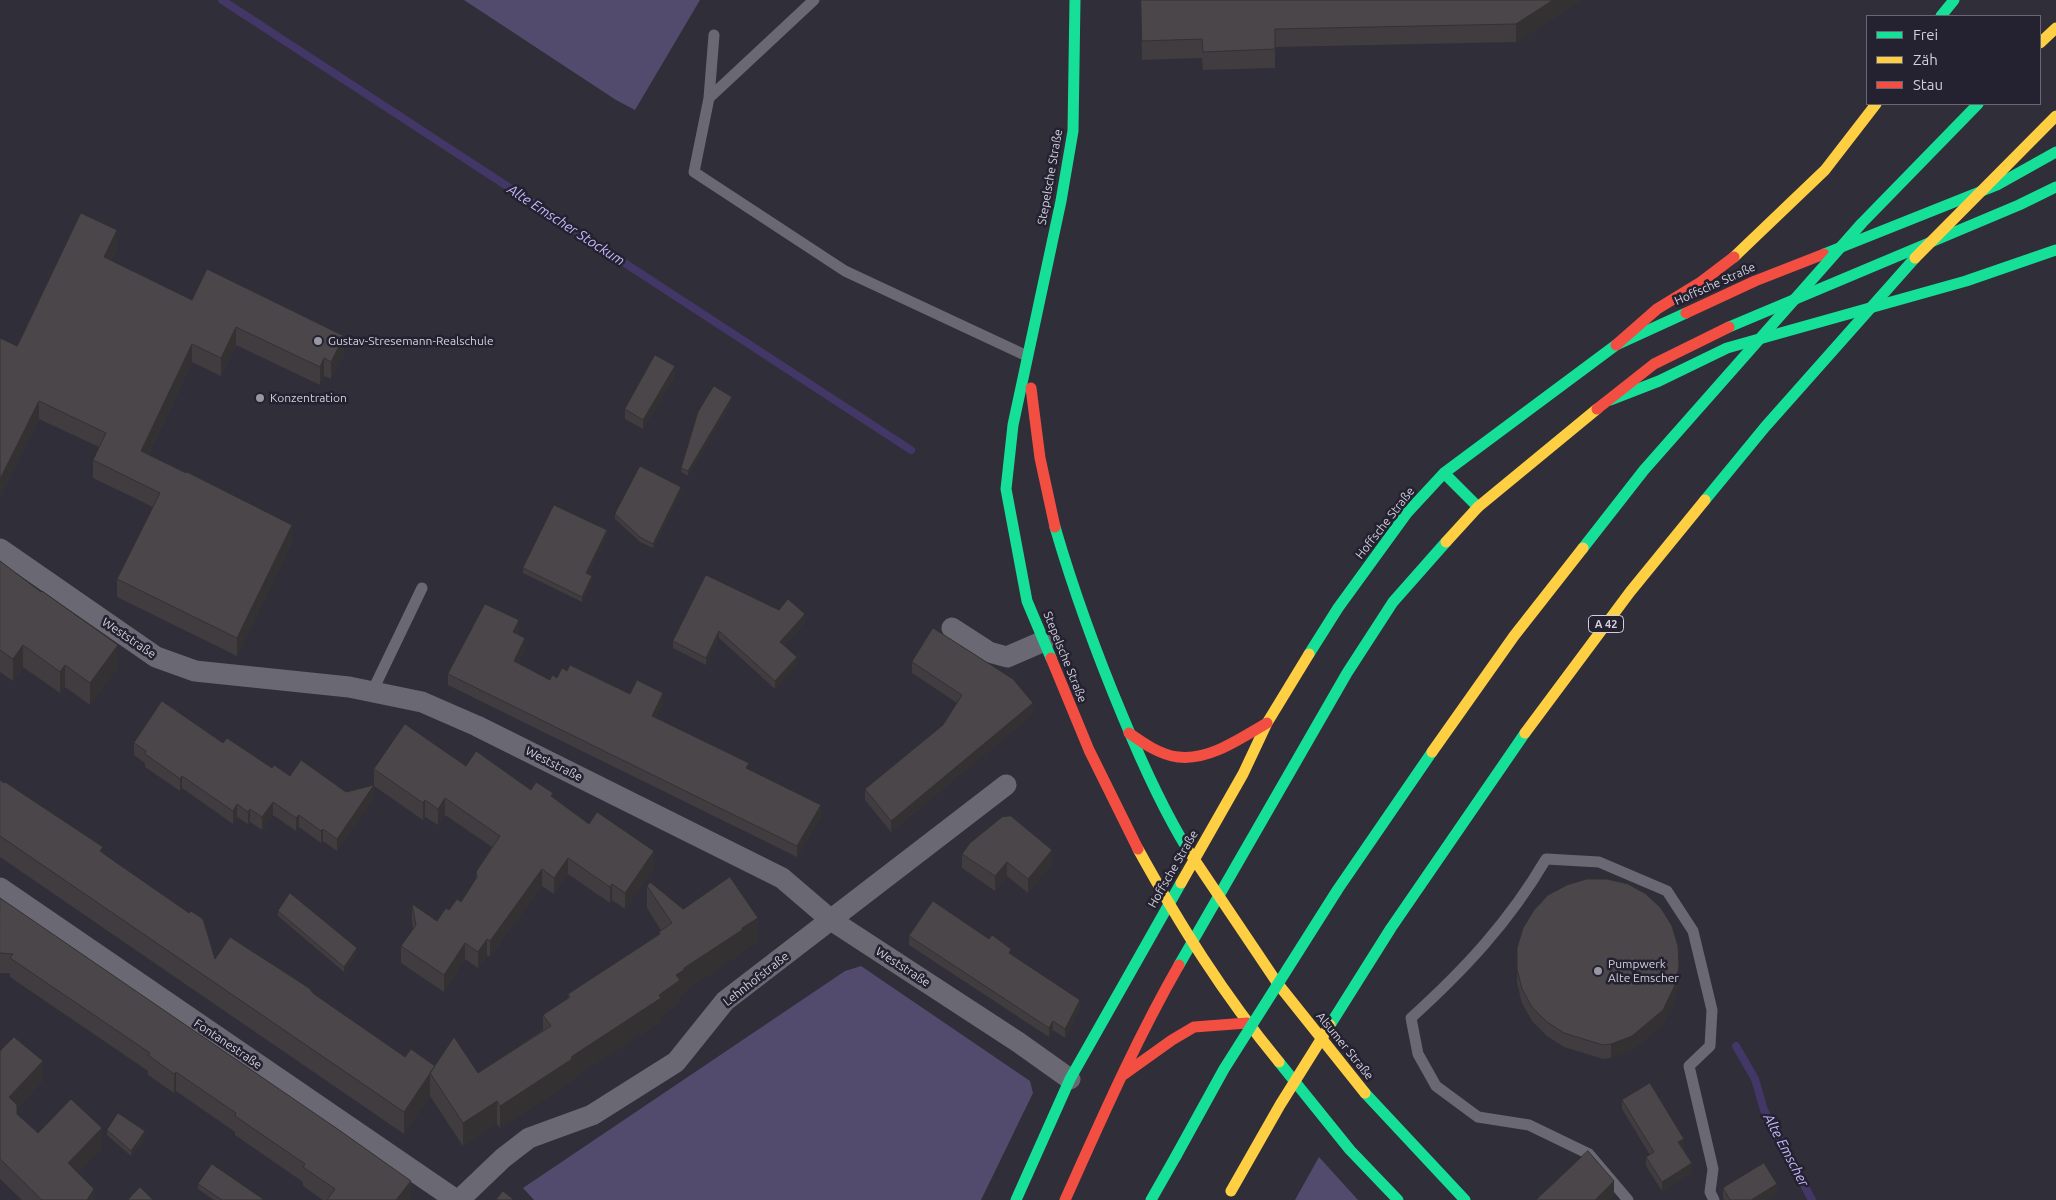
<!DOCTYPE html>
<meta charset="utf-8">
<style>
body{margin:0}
#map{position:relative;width:2056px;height:1200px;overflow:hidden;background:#302e38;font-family:Ubuntu,sans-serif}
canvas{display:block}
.legend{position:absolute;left:1866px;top:15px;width:175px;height:90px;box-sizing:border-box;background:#242131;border:1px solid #696775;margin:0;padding:6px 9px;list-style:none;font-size:15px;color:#d1d0db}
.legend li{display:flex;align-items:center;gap:10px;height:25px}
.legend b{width:25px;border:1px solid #696775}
</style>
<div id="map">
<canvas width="2056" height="1200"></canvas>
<ul class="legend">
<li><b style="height:6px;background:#16e098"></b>Frei</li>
<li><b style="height:6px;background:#ffcf43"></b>Zäh</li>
<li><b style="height:6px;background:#f24e42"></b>Stau</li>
</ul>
</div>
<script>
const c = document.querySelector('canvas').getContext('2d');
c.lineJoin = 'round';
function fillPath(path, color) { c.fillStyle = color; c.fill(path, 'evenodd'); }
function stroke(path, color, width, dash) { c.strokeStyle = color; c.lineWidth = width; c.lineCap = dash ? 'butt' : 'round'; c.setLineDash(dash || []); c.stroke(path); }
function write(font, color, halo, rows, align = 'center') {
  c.font = font + ' Ubuntu,sans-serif'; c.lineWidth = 5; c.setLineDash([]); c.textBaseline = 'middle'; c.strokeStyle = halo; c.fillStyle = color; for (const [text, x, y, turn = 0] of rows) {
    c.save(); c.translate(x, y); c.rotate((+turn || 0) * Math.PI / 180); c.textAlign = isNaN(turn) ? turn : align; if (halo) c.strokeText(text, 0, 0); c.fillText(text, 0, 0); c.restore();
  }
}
fillPath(new Path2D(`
 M464,0H700L635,110L616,100Z
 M861,966L1030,1081L1033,1093L981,1200H534L523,1188L845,971Z
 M1319,1157L1358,1200H1295Z`), '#534b6d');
stroke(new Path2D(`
 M222,0L911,450
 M1736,1046L1755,1079L1764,1110L1812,1200`), '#433767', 8);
stroke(new Path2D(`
 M714,35L709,98L694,172L845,271L1027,356
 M709,98L814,0
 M372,692L422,588
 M1628,1200L1589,1154L1529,1125L1478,1117L1436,1086L1418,1054L1411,1018C1465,969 1509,922 1546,859L1599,862L1667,891L1693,931L1712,1010L1710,1046L1689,1066L1713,1169L1710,1192L1714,1200`), '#6a6872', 11);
stroke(new Path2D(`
 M0,549L156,657L195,671L349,687L422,702L477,726L782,878L831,920L1018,1042L1070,1079
 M952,628L989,652L1007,657L1044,641
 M0,888L456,1200
 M459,1200L503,1158L529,1138L592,1115L676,1062L725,1001L1006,785`), '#6a6872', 21);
stroke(new Path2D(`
 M1941,16L1954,0
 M1824,254L1997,185L2056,152
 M1729,327L2019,205L2056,187
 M1610,400L1659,381L1727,348L1966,281L2056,250
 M1444,473L1478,507
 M1055,527C1074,592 1097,655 1123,717C1142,763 1162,808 1188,850
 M1309,654L1338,608L1407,513L1444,473L1616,345L1686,313
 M1051,658L1027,601L1006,489L1013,425L1061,201L1073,131L1075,0
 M1179,965L1347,673L1393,602L1446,542
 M1279,1062L1350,1150L1398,1200
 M1365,1093L1465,1200
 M1016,1200L1070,1079L1181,883
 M1151,1200L1176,1156`), '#16e098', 11);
stroke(new Path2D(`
 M2040,43L2056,28
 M1734,257L1825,170L1876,104
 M1446,542L1478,507L1597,409
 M1138,849C1180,925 1223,994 1279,1062
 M1188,850L1278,984L1365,1093
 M1181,883L1243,774L1267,723L1309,654`), '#ffcf43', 11);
stroke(new Path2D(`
 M1686,313L1755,281L1824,254
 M1616,345L1657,309L1701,282L1734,257
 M1031,388L1040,458L1055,527
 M1597,409L1654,364L1729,327
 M1051,658L1089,750L1138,849
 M1129,733C1143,743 1160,755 1178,757C1209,761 1241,738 1267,723
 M1123,1075L1172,1040L1194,1027L1247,1023
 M1065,1200C1101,1120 1136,1040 1179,965`), '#f24e42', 11);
stroke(new Path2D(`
 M1705,500L1765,427L1915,258
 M1583,548L1644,470L1862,223L1978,104
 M1330,1025L1391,928L1525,733
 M1176,1156L1224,1069L1338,889L1432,752`), '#16e098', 11);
stroke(new Path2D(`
 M1915,258L2056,116
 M1525,733L1630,592L1705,500
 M1432,752L1514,636L1583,548
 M1231,1191L1280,1105L1330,1025`), '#ffcf43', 11);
fillPath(new Path2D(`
 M1141,0H1582L1516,42L1275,47V68L1203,70L1202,58L1142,60Z
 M117,248L111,261L192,300L344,354L331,379L324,376L320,385L236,345L221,376L192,362L148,455L292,543L237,656L117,597V579L153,507L93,478V460L99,447L39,419L0,497V338L17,346Z
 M675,376L643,429L625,419V409Z
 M732,402L688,476L681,472V468Z
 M681,492L653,548L640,542L615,519V514Z
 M607,535L588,574L592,581L582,602L523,573V568Z
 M0,561L118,667L90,705L65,687L60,693L23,667L13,681L0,672Z
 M779,610L805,622L784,646L797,664L775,689L719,638L706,665L673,648V641Z
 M519,631L517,634L525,649L518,664L550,680L557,678L567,671L630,694L663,704L656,718L749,770L821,816L797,857L448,685V674Z
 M912,662L1033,714L891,832L865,800V789L943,725L957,703L912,673Z
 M134,743H223L272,768L290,776L346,792L374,798L337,851L323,841L321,843L299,827L296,831L273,815L262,830L250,822L248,824L237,817L233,824L182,788L180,791L145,767V763L134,755Z
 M466,766L553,798L589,824L654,867L625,909L612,900L610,903L568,874L554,894L542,886L490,957L487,955L478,968L465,959L444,992L401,963V946L413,929L412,920V904L437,921L449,910L461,902L476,879V872L492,847L445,815L438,825L425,817L423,820L374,786V769Z
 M0,780L103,853L215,959L314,994L405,1057L435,1066L478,1073L543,1030V1015L568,998V994L659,934V932L661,930L647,908V886L683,909L758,941L742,951V953L684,991V992L680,996V1003L661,1016V1021L572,1079V1081L500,1128L497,1124L463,1146L430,1096L404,1134L0,857Z
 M962,854L1052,864L1028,893L1007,876L995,891L962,868Z
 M0,898L411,1200H323L303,1186V1182L235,1135V1132L176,1091L174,1093L148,1075V1071L10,977V973H0Z
 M278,911L357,953L344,972L278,916Z
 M909,936L1011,954L1080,1009L1065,1038L1053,1030L1049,1037L909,945Z
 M1517,948L1679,981L1674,1001L1663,1024L1632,1050L1611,1058L1603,1059L1564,1047L1547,1036L1532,1021L1522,1003L1517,983Z
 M0,1051L43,1080L17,1108V1114L38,1133L102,1148L78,1173L94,1200H22L0,1179Z
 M1622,1100L1684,1148L1683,1149L1692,1173L1662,1191L1646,1166V1157L1650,1155L1622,1109Z
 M107,1130L145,1136L131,1156L107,1135Z
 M198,1184L263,1200H214L198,1189Z
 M1723,1188L1777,1194L1766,1200H1724L1723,1198Z`), '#403c3f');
fillPath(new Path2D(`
 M1553,0H1582L1516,42V24Z
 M117,230V248L104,275V257Z
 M236,327V345L221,376V358Z
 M344,336V354L331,379V362Z
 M192,344V362L141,469V451Z
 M324,358V376L320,385V367Z
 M675,366V376L643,429V420Z
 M732,397V402L688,476V471Z
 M39,401V419L0,497V480Z
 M681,487V492L653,548V544Z
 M292,525V543L237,656V638Z
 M607,530V535L586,578V573Z
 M592,576V581L582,602V597Z
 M805,614V622L780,650V642Z
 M519,620V631L513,643V632Z
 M719,631V638L706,665V658Z
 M525,638V649L514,672V661Z
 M23,645V667L13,681V659Z
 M118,645V667L90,705V683Z
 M797,657V664L775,689V681Z
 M65,665V687L60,693V672Z
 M663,693V704L652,727V716Z
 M1033,703V714L891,832V821Z
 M182,776V788L180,791V779Z
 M374,785V798L337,851V839Z
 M445,798V815L438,825V809Z
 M425,800V817L423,820V803Z
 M273,802V815L262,830V817Z
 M237,804V817L233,824V811Z
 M821,805V816L797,857V846Z
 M250,809V822L248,824V812Z
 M299,815V827L296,831V818Z
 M323,829V841L321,843V831Z
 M1052,850V864L1028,893V879Z
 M654,851V867L625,909V893Z
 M568,858V874L554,894V878Z
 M1007,862V876L995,891V876Z
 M542,869V886L490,957V941Z
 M612,884V900L610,903V887Z
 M758,918V941L742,951V953L684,991V992L680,996V1003L661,1016V1021L572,1079V1081L500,1128V1106L659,995L676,975L684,968Z
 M487,939V955L478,968V952Z
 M465,943V959L444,992V975Z
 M357,948V953L344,972V967Z
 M1679,967V981L1674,1001L1663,1024L1632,1050L1611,1058V1044Z
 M1080,1000V1009L1065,1038V1029Z
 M1053,1021V1030L1049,1037V1028Z
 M43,1061V1080L9,1116V1097Z
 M176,1072V1091L174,1093V1074Z
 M430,1074V1096L404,1134V1112Z
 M497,1101V1124L463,1146V1123Z
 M102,1128V1148L68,1183V1163Z
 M145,1131V1136L131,1156V1151Z
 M1684,1139V1148L1678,1151V1142Z
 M1692,1163V1173L1662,1191V1182Z
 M411,1181V1200H396Z
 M1614,1181V1195L1610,1200H1595Z
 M1777,1184V1194L1766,1200H1751Z
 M94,1189V1200H87Z`), '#343133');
const building = new Path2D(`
 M1141,0H1553L1516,24L1275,29V49L1203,52L1202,39L1142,41Z
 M81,213L117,230L104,257L192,300L207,269L344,336L331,362L324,358L320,367L236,327L221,358L192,344L141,451L186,473L187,472L292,525L237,638L117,579L160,493L93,460L106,433L39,401L0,479V338L17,346Z
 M655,355L675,366L643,420L625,409Z
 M714,386L732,397L688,471L681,468L698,412Z
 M640,466L681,487L653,544L640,537L615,514Z
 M554,505L607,530L586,573L592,576L582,597L523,568Z
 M0,561L41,592L42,591L118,645L90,683L65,665L60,672L23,645L13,659L0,650Z
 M706,575L779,610L788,599L805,614L780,642L797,657L775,681L719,631L706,658L673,641Z
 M485,604L519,620L513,632L525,638L514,661L550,680L552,675L557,678L562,668L567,671L570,665L630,694L637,680L663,693L652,716L749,763L746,768L821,805L797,846L448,674Z
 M933,628L1013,679L1033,703L891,821L865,789L943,725L962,695L912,662Z
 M162,701L223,743L227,738L272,768L274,765L290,776L301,760L346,792L374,785L337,839L323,829L321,831L299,815L296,818L273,802L262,817L250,809L248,812L237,804L233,811L182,776L180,779L172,773L145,754L146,751L134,743Z
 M405,724L466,766L476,751L531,790L536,782L553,793L551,796L589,824L597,812L654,851L625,893L612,884L610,887L568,858L554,878L542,869L490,941L487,939L478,952L465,943L444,975L401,946L416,925L412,904L437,921L446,908L449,910L457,899L461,902L477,877L476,872L500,836L445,798L438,809L425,800L423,803L374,769Z
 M0,780L4,783L5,782L103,847L100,851L114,861L189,913L191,911L203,919L215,959L230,937L309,988L314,994L405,1057L411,1049L435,1066L404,1112L0,836Z
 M1011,816L1052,850L1028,879L1007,862L995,876L962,854L970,843L1002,817Z
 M730,877L758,918L742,928V930L684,968V970L676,975L680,980L659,995L661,998L571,1057L572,1059L500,1106L497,1101L463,1123L430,1073L454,1037L478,1073L551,1026L543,1015L570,997L568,994L660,934L659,932L672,923L647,886L650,882L683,909Z
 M1587,879H1607L1628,884L1646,894L1661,908L1672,926L1678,946L1679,967L1674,987L1663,1010L1632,1036L1611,1044L1603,1045L1564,1033L1547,1022L1532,1007L1522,989L1517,969V948L1523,928L1534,910L1548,895L1567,885Z
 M290,893L357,948L344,967L278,911Z
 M0,898L339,1130L411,1181L396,1200H327L335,1189L303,1167L305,1164L235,1116L236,1113L176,1072L174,1074L148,1055L150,1053L10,958L13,954L0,953Z
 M933,901L989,939L992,935L1011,949L1009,953L1080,1000L1065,1029L1053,1021L1049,1028L909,936Z
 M14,1037L43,1061L9,1097L17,1105V1114L38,1133L71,1099L102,1128L68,1163L94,1189L87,1200H42L0,1159V1051Z
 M1650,1083L1684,1139L1678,1142L1692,1163L1662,1182L1646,1157L1654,1152L1622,1100Z
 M118,1113L145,1131L131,1151L107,1130Z
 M1588,1151L1614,1181L1595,1200H1536Z
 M1764,1163L1777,1184L1751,1200H1730L1723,1188Z
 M212,1164L263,1199L262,1200H222L198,1184Z
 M140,1187L153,1200H128Z
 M503,1191L514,1200H496Z`);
fillPath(building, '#4a4649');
stroke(building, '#343133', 1);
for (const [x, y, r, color] of [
 [318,341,5,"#9997a2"],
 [260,398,5,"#9997a2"],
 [1598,971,5,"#9997a2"]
]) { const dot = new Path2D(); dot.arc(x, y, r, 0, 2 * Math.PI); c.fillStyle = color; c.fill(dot); stroke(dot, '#242131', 2); }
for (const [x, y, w] of [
 [1606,624,35]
]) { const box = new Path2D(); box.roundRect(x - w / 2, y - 8.5, w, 17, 4); c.fillStyle = '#242131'; c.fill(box); stroke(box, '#d1d0db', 1); }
write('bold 11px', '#d1d0db', null, [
 ["A 42",1606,624]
]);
write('12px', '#d1d0db', '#242131', [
 ["Stepelsche Straße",1050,177,-80],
 ["Hoffsche Straße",1715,284,-24],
 ["Hoffsche Straße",1385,523,-52],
 ["Weststraße",129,638,34],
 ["Stepelsche Straße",1065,657,68],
 ["Weststraße",554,764,27],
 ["Hoffsche Straße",1173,869,-60],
 ["Weststraße",903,967,33],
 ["Lehnhofstraße",756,979,-38],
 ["Fontanestraße",228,1044,34],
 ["Alsumer Straße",1345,1046,51]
]);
write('12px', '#d1d0db', '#242131', [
 ["Gustav-Stresemann-Realschule",328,341],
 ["Konzentration",270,398],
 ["Pumpwerk",1608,964],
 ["Alte Emscher",1608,978]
], 'left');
write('italic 14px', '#c7b9fc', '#242131', [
 ["Alte Emscher Stockum",566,225,33],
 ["Alte Emscher",1786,1150,62]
]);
</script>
